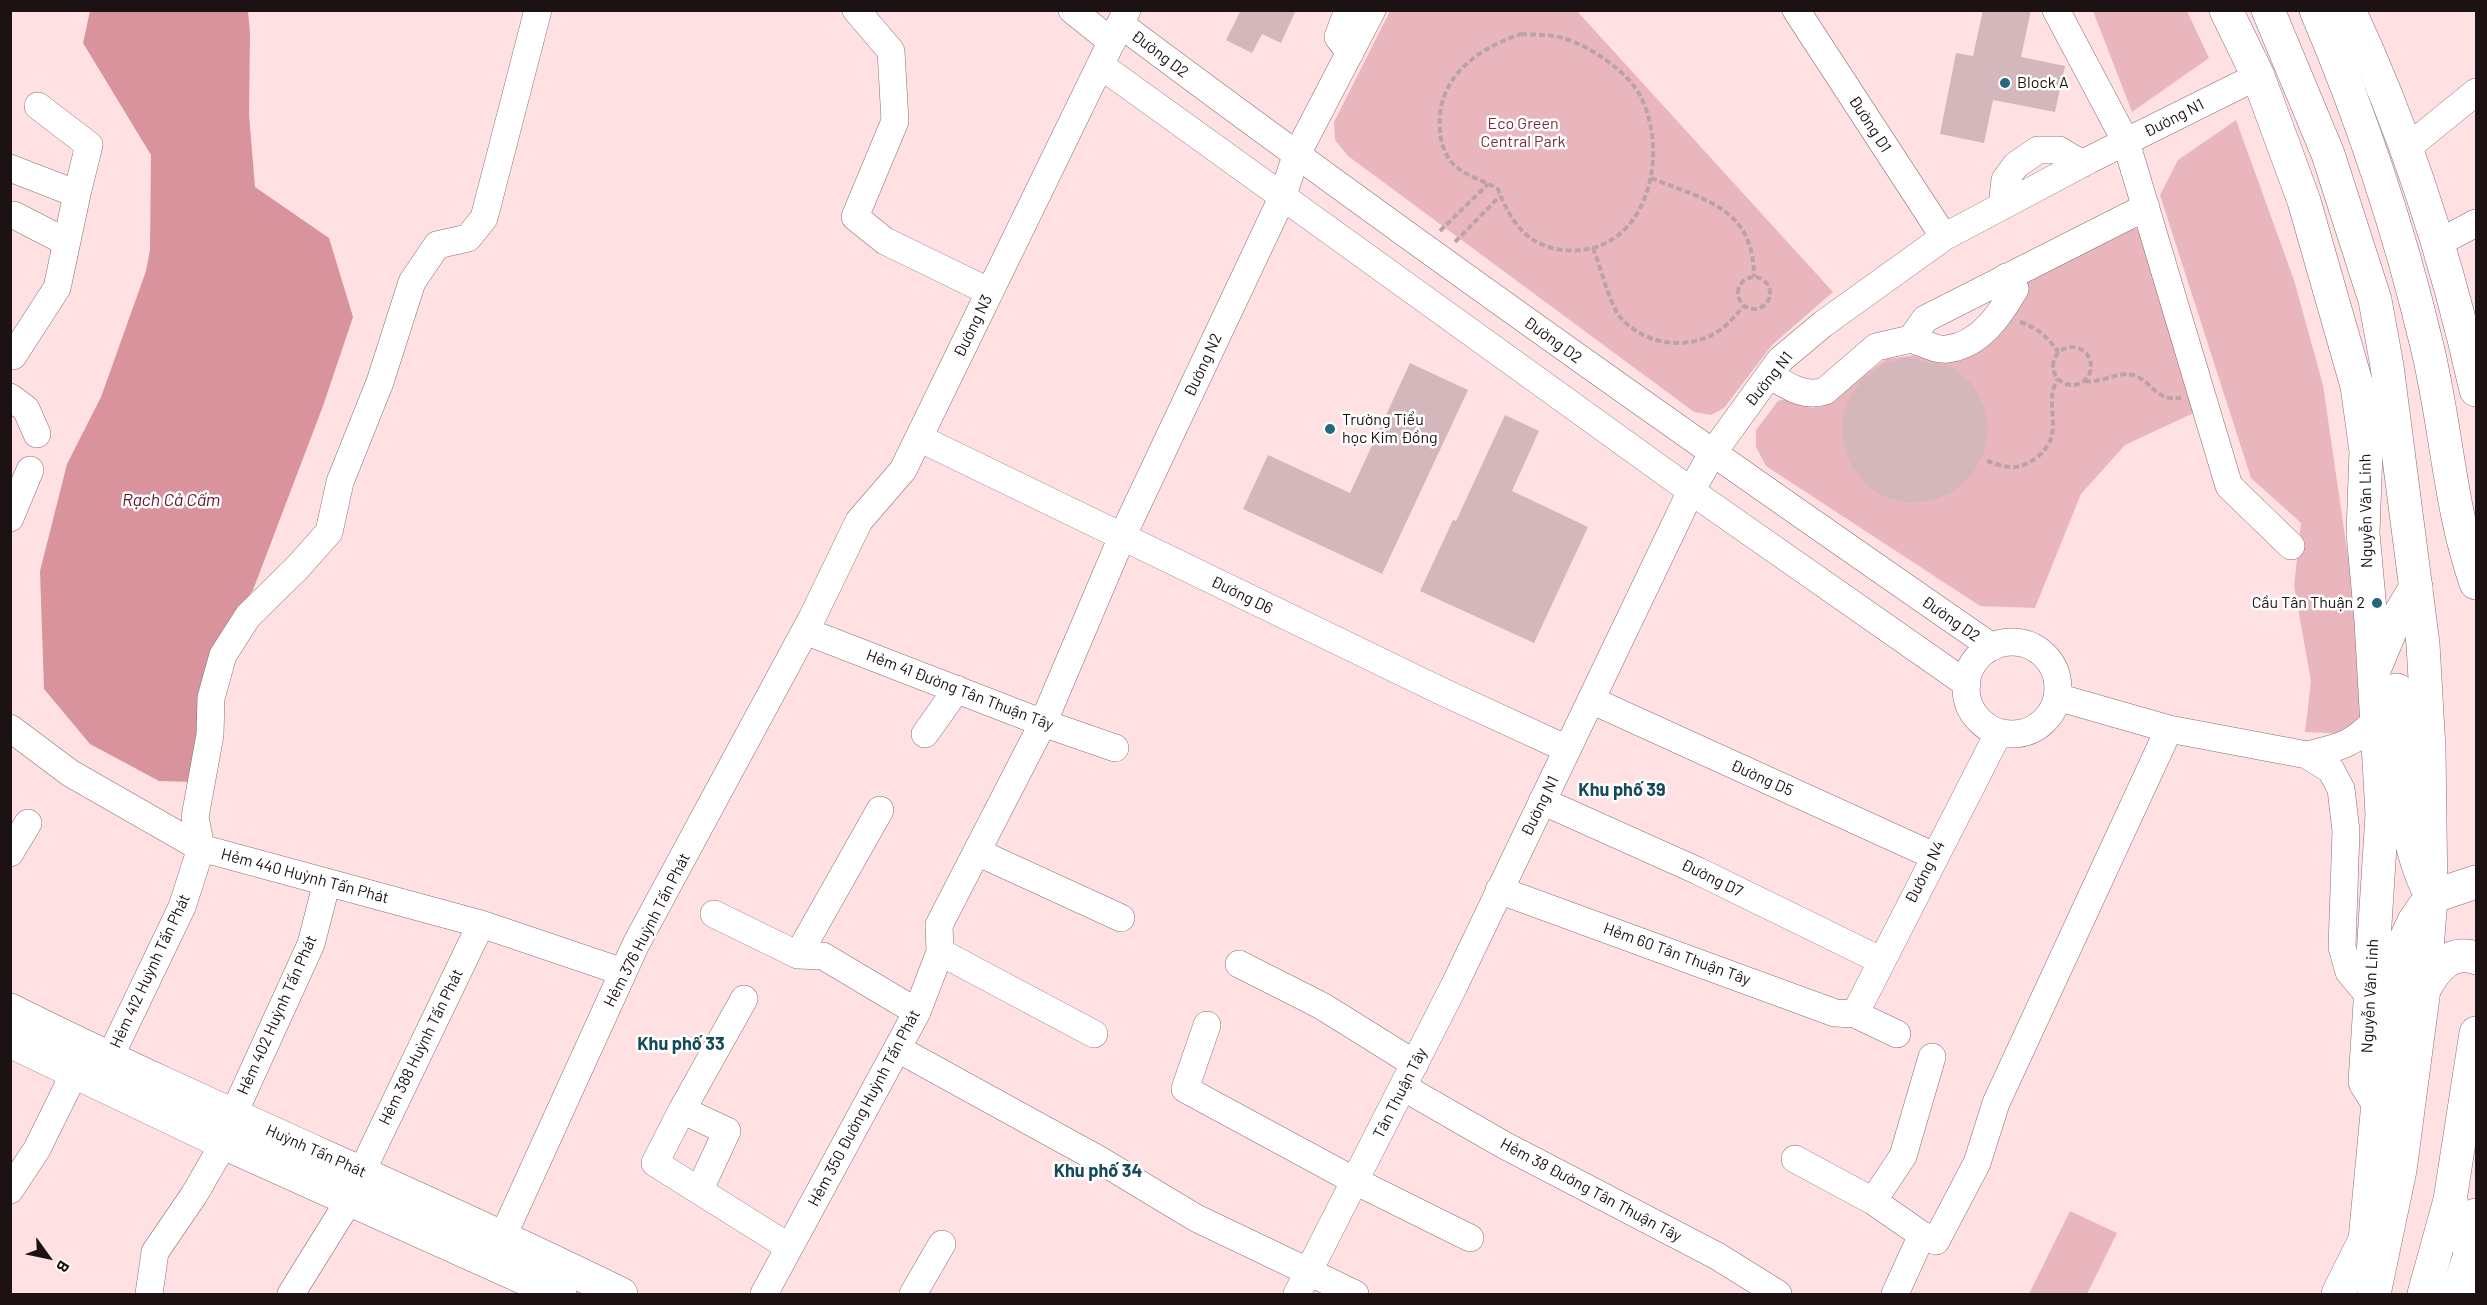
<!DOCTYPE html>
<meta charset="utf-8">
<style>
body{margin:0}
#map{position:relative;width:2487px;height:1305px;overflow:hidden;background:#ffe1e4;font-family:Barlow,sans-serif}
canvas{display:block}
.frame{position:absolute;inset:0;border:12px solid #1c1213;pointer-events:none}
.north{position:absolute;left:18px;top:1227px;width:60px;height:60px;-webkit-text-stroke:4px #fff;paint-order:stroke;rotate:123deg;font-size:16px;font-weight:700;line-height:24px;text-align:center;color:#1c1213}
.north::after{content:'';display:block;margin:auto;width:21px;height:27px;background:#1c1213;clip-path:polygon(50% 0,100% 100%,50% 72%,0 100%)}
</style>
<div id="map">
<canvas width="2487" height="1305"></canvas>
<div class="frame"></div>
<div class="north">B</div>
</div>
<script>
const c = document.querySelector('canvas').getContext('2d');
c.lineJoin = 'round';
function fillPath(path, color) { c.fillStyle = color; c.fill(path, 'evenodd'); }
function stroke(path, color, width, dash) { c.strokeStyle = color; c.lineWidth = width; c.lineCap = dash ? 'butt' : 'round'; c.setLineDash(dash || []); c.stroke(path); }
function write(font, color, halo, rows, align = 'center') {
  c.font = font + ' Barlow,sans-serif'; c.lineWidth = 5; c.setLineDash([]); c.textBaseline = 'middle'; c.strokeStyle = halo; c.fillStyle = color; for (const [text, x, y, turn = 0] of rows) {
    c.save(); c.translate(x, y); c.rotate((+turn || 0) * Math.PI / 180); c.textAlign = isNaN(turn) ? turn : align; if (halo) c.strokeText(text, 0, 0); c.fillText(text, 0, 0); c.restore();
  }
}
fillPath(new Path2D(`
 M1390,11H1577L1833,292L1772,345L1724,408L1711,415L1694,412L1348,156L1335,140L1334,122Z
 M2093,11H2187L2209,58L2132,112Z
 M2236,120L2294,280L2323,385L2361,646L2369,735L2305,732L2311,681L2294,586L2301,523L2251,478L2160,195L2178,160Z
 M2125,226L2137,229L2147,237L2198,411L2125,445L2081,494L2035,608L1980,606L1766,466L1756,447V430L1778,401L1790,398L1813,408L1838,394L1886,359L1916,355L2011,317L2027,282Z
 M2070,1211L2117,1233L2087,1294H2029Z`), '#eab6bd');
fillPath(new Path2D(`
 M90,11H248L250,33L249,114L255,187L329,238L353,317L323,406L253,590L224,628L215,674L195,739V782L159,781L90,744L44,689L40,571L67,464L101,397L146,271L150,250L151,155L83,43Z`), '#d9939d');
fillPath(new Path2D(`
 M1241,10H1296L1281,43L1262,34L1252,53L1226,40Z
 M1983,10H2031L2021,57L2065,66L2055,112L1993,100L1984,143L1940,134L1956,53L1973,56Z
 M1907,357L1954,368L1973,385L1984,406L1988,431L1983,455L1971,476L1953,492L1931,501L1908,503L1885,497L1865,484L1851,465L1843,443L1842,419L1850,397L1862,380L1884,364Z
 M1410,363L1468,390L1382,574L1243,509L1268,455L1350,493Z
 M1505,415L1539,431L1512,491L1588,527L1534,643L1420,591L1453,520L1456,521Z`), '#d4b7ba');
const minor = new Path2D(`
 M856,10L891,51L895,121L855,217L885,241L990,292
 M1072,10L1112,42
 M1348,10L1338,37L1350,53
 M1796,10L1944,237
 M2056,10L2126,142L2229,486L2291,546
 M1120,24C1406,238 1698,444 1992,647
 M1100,65L1691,491L1967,684
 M2407,148L2476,92
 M10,168L77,194L89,145L38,106
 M2002,206L2005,180L2016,165L2038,150H2059L2082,164
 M14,215L66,242
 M2438,243L2476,223
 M1911,339C1921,342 1938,351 1947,349C1980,345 2000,315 2015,289L2006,277
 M13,356L57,288L77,194
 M1769,375C1787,386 1805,398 1825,391L1876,347L1911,339L1925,319L2146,207
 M10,397L26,409L37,434
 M919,438L1441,691L1567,749
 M10,518L30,470
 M805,631L1043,723L1115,748
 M1966 688a46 46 0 1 1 92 0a46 46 0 1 1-92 0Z
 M2057,697L2169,729L2307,755L2331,770L2341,789L2346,831L2342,947L2349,972L2378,1006
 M1591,700L1934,856
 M10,728L70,773L201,848L481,924L623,972
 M925,734L957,689
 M2307,755C2341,747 2353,745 2377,719
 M1542,801L1698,871L1880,960
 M977,852L1121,918
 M10,853L28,823
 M1499,890L1835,1013L1855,1014L1897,1034
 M714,914L798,955L823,956L917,1012
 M940,952L1094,1034
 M798,955L880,810
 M1239,964L1322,1006L1415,1064
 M1855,1014L1999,732
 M1207,1025L1185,1089L1355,1181L1470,1238
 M898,1049L1098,1159L1196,1218L1355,1294
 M109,1059L182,907L201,848L195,817L210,735L211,698L223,655L248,616L297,568L329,532L340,482L380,382L412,282L437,245L468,238L484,218L538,10
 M1403,1087L1504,1145L1717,1256L1778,1294
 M682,1110L655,1163L789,1247
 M234,1113L311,944L327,882
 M1795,1159L1873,1201L1922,1235L1936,1241L1977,1163L1996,1103L2169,729
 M362,1171L481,924
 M700,1189L727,1131L682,1110L744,999
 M10,1190L37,1149L75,1072
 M1873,1201L1903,1156L1932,1057
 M503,1236L636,944L812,618L859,521L903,470L1127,10
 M149,1294L155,1252L194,1195L224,1143
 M291,1294L350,1199
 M764,1294L917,1012L940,952L939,925L1043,723L1122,537L1282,198L1296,156L1372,10
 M913,1294L942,1244
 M1297,1294L1454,986L1691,491L1712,454L1780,360L1823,324L1944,237L2089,160L2258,76
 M1895,1294L1922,1235`);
const major = new Path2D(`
 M2226,10L2258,76L2304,201L2357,386L2366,451L2363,533L2371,621L2382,814L2365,1082L2378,1103
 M2349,10C2406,132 2447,259 2476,390
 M2377,663L2391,629L2416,587
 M2397,690C2403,756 2399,837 2431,895
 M2431,897L2476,882
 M2424,989C2436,968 2450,949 2476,958
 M10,1010C211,1110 420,1195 621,1294
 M10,1041L224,1143L560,1294
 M2338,1294L2365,1240L2378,1103L2403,945L2414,921L2431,897
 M2457,1294L2471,1252L2476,1215`);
const highway = new Path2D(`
 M2268,10L2328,154L2375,300L2387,366L2423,644L2429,749L2431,897L2424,989L2400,1170L2374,1294
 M2316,10C2362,118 2399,229 2426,342C2446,421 2449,506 2476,583
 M2450,1200L2471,1252
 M2424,1294L2450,1200L2476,1033`);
stroke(minor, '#896e72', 28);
stroke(major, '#896e72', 34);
stroke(highway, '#896e72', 34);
stroke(new Path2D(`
 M1521,34C1539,35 1557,34 1574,42C1597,52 1625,71 1638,92C1673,152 1647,259 1563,250C1527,246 1510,221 1498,189C1483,180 1467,177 1454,165C1446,157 1440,142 1440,131C1435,79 1476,49 1521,34Z
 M1651,178C1705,200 1754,208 1754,277
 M1440,231L1488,184
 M1455,242L1500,196
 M1593,248C1600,265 1610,305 1620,317C1644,345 1687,351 1717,332C1728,325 1736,315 1744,306
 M1738 293a16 16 0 1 1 32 0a16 16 0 1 1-32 0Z
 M2020,322C2038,328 2048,337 2058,352
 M2053 366a19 19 0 1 1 38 0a19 19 0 1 1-38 0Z
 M2085,381C2102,384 2120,369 2136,376C2154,384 2155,401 2181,398
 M1987,461C1994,463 2003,467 2010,467C2027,469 2049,451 2052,435C2056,415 2046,398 2058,379`), '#bba3a5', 4, [6, 3]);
stroke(minor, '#fff', 27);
stroke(major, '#fff', 33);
stroke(highway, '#fff', 33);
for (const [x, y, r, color] of [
 [2005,83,6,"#26687b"],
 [1330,429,6,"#26687b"],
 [2377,603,6,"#26687b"]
]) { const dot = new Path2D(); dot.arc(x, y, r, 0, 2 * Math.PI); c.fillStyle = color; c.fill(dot); stroke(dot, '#fff', 2); }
write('16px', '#1c1213', '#fff', [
 ["Đường D2",1160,54,37],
 ["Đường N1",2174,118,-27],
 ["Đường D1",1870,124,57],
 ["Đường N3",973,326,-64],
 ["Đường D2",1553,340,36],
 ["Đường N2",1203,365,-65],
 ["Đường N1",1769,379,-51],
 ["Nguyễn Văn Linh",2366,511,-91],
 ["Đường D6",1242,595,26],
 ["Đường D2",1951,619,35],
 ["Hẻm 41 Đường Tân Thuận Tây",960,690,21],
 ["Đường D5",1762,778,24],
 ["Đường N1",1540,806,-64],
 ["Đường N4",1925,872,-63],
 ["Hẻm 440 Huỳnh Tấn Phát",305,876,15],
 ["Đường D7",1712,878,26],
 ["Hẻm 376 Huỳnh Tấn Phát",647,930,-63],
 ["Hẻm 60 Tân Thuận Tây",1677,954,20],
 ["Hẻm 412 Huỳnh Tấn Phát",150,971,-65],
 ["Nguyễn Văn Linh",2370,996,-87],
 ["Hẻm 402 Huỳnh Tấn Phát",277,1015,-66],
 ["Hẻm 388 Huỳnh Tấn Phát",421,1047,-64],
 ["Tân Thuận Tây",1400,1093,-63],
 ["Hẻm 350 Đường Huỳnh Tấn Phát",864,1108,-62],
 ["Huỳnh Tấn Phát",316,1151,24],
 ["Hẻm 38 Đường Tân Thuận Tây",1591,1190,28]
]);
write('16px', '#1c1213', '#fff', [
 ["Block A",2017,83],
 ["Trường Tiểu",1342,420],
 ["học Kim Đồng",1342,438],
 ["Cầu Tân Thuận 2",2365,603,"right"]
], 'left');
write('16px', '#7f2c3f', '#fff', [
 ["Eco Green",1523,124],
 ["Central Park",1523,142]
]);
write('italic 18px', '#66142b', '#fff', [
 ["Rạch Cả Cấm",171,500]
]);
write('bold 18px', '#144a59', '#fff', [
 ["Khu phố 39",1622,790],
 ["Khu phố 33",681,1044],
 ["Khu phố 34",1098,1171]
]);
</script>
